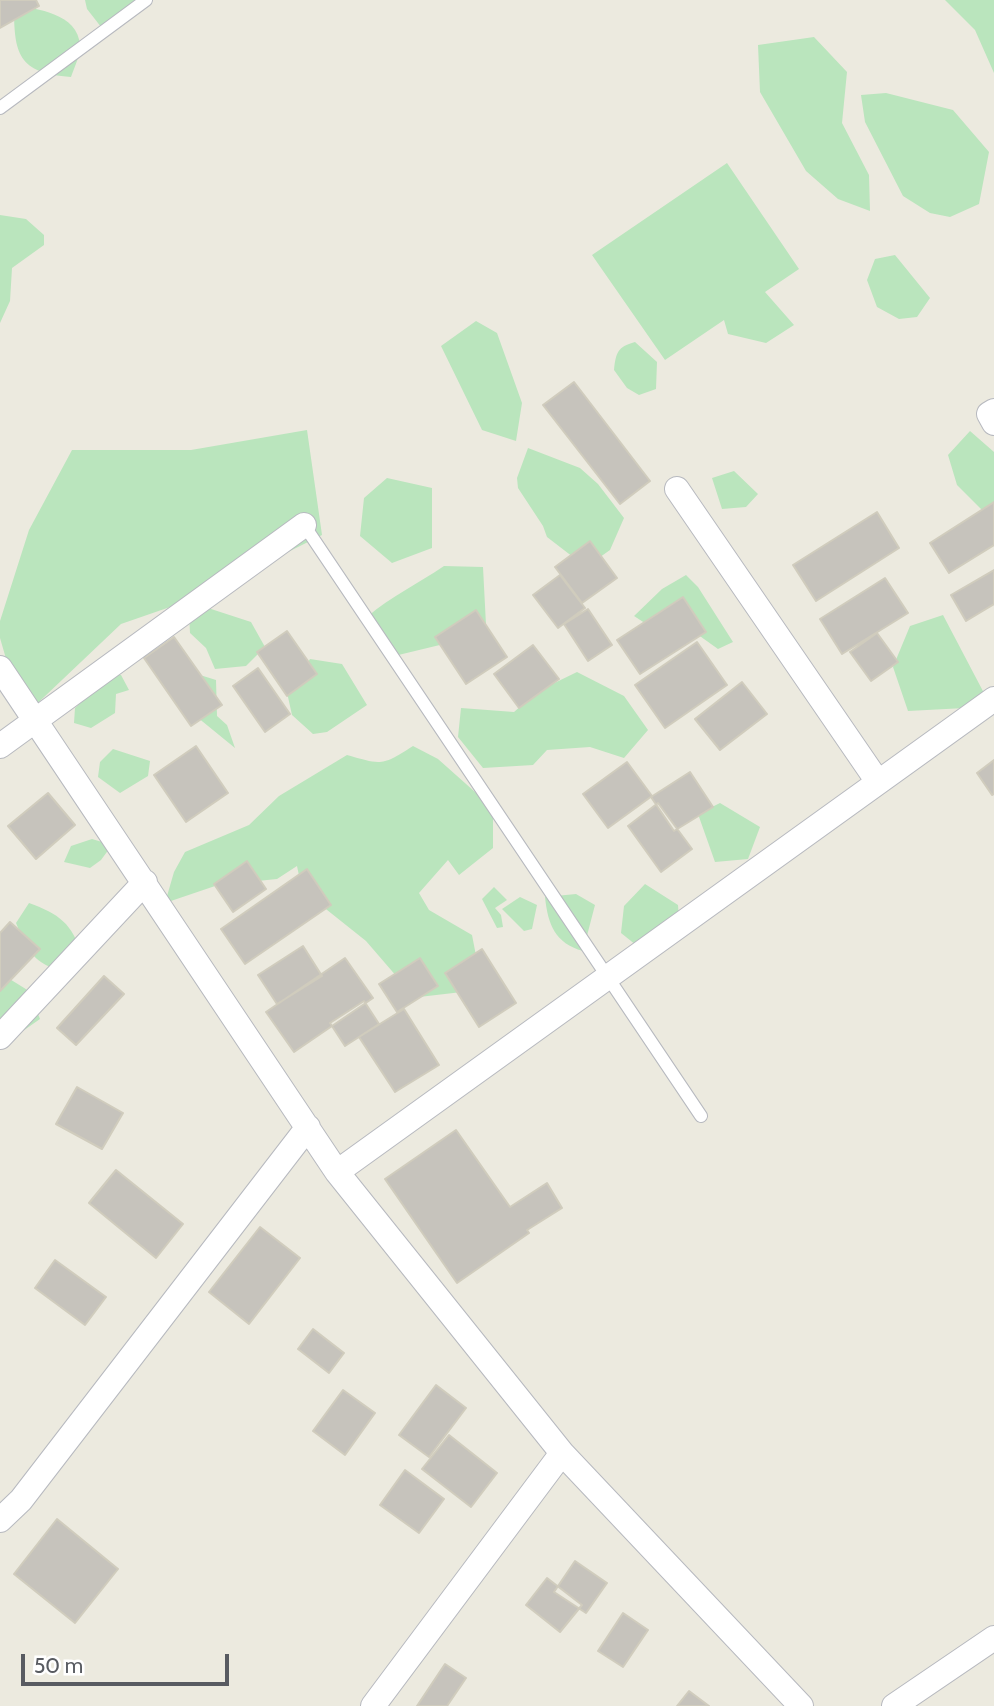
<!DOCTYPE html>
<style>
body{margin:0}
#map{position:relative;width:994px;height:1706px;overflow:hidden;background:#eceadf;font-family:Cabin,sans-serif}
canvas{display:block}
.scale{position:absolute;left:21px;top:1654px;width:208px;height:32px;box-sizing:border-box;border:4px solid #585b61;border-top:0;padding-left:9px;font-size:21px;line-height:24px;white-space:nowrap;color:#585b61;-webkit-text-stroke:5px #fff;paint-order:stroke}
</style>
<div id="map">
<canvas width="994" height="1706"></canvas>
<div class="scale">50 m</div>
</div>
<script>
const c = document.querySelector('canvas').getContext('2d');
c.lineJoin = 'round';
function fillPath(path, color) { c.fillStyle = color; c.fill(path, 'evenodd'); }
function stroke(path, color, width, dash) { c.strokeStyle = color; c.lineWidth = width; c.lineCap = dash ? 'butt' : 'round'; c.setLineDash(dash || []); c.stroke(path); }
fillPath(new Path2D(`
 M85,0H136L105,32L87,9Z
 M945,0H994V73L975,30Z
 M14,6C37,8 78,14 80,45C81,54 74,68 71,77C18,73 14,54 14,6Z
 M814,37L847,72L842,123L869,175L870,211L838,199L806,171L760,92L758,45Z
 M886,93L953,110L989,152L979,204L950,217L930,213L903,196L865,122L861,95Z
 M727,163L799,269L765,292L794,325L766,343L728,334L724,320L665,360L592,255Z
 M0,215L26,219L44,235V245L12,268L10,301L0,323Z
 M895,255L930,298L917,317L899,319L877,307L867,280L875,259Z
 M476,321L497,333L522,403L516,441L482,430L441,346Z
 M635,342L657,362L656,389L639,395L627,388L614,370C616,353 617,347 635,342Z
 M307,430L322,535L196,598L121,624L23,717L0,638V621L29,530L72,450H191Z
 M970,431L994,452V522L957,485L948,455Z
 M528,448L580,468L598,484L624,518L610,550L586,567L547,537L543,526L518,488L517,478Z
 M734,471L758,494L746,507L722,509L712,478Z
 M387,478L432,488V548L392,563L360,536L364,498Z
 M444,566L483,567L486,625L448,643L386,658L367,617C391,596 418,584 444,566Z
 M686,575L698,587L733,642L718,649L683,624L657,631L634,616L662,589Z
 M208,608L251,622L265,647L246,666L215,669L206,648L190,633L189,613Z
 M943,615L985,695L965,708L908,711L893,667L910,626Z
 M310,659L342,664L367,705L327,732L313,734L292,715L286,688L299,677Z
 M184,670L216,680L217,716L227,725L235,748L197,717Z
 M577,672L624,696L648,730L624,758L590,747L547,750L533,765L483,768L458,737L461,708L514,712L538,691Z
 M110,675H121L129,690L116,694L115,713L91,728L74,723L75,708Z
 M413,746L438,759L493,808V848L459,875L448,860L419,893L429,910L472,935L479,971L462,992L419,997L410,992L366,941L302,890L297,866L277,879L218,885L165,903L174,872L185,852L249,825L279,796L347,755C382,765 382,766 413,746Z
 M113,749L150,761L148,776L120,793L98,777L100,762Z
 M720,803L760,827L748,859L715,862L698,814Z
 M92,839L112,845L101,860L90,868L64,862L71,846Z
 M645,884L678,905L680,932L651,957L621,933L624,906Z
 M494,887L507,900L495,908L501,915L503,927L497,928L482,899Z
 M576,894L595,905L583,951C555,943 548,925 545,897Z
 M520,897L537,905L532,929L524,931L502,909Z
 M29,903C59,914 72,923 82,955L53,968C31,960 25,945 16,923Z
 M0,973L29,991L40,1019L20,1033L0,1034Z`), '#bae5bd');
const building = new Path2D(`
 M0,0H36L39,6L0,28Z
 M574,382L650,481L620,504L543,405Z
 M994,502V545L949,573L930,543Z
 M877,512L899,548L816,601L793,565Z
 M590,541L617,578L582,603L555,567Z
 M994,570V604L966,621L951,595Z
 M560,575L585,608L558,628L533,595Z
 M885,578L908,613L842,654L820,619Z
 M683,597L706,632L640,674L617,640Z
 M588,609L612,645L588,661L564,624Z
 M476,610L507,657L466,684L435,637Z
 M287,631L317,674L287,696L257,652Z
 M877,633L898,662L871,681L850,652Z
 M174,637L222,705L191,726L144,658Z
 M697,642L727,685L665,728L635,685Z
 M533,645L559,679L519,708L494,674Z
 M258,668L290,714L265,732L233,686Z
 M742,682L767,714L720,750L695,719Z
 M196,746L228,793L186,822L154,775Z
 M994,760V794L992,795L977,773Z
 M627,762L652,796L608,828L583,794Z
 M690,772L713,807L674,831L651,797Z
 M48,793L75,825L36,859L8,826Z
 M658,803L692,849L661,872L628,826Z
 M247,861L266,889L233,912L214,884Z
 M307,869L331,905L245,964L221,929Z
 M10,922L40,949L0,991V933Z
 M303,946L322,976L277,1004L258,975Z
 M482,949L516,1003L479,1027L445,973Z
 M345,958L373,998L294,1052L266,1012Z
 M420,958L438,986L397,1012L379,984Z
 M104,976L124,994L76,1045L57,1028Z
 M364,1001L379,1024L345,1046L330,1023Z
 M404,1009L439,1065L395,1092L359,1037Z
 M77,1087L123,1113L102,1149L56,1124Z
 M456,1130L510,1207L547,1183L562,1208L527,1230L529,1233L457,1283L385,1179Z
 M116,1170L183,1224L156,1258L89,1203Z
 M260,1227L300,1258L249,1324L209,1292Z
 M55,1260L106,1297L85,1325L35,1288Z
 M313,1329L344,1353L329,1373L298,1349Z
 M436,1385L466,1408L429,1457L399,1435Z
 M343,1390L375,1413L345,1455L313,1431Z
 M449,1435L497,1473L471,1507L422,1469Z
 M405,1470L444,1499L419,1533L380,1505Z
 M57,1519L118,1569L75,1623L14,1574Z
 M575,1561L607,1583L586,1613L554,1592Z
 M547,1578L582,1605L560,1632L526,1605Z
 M623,1613L648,1630L623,1667L598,1651Z
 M445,1664L466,1678L447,1706H417Z
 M689,1691L709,1706H677Z`);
fillPath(building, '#c6c3bc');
stroke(building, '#d0ccbd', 2);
const lane = new Path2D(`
 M0,108L146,0
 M304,525L701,1116`);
const street = new Path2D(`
 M994,411L989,414L994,423
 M677,489L878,782
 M0,668L337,1172L562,1453L801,1706
 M0,746L304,525
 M0,1037L145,882
 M337,1172L994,699
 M0,1520L21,1500L308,1127
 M373,1706L562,1453
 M894,1706L994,1638`);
stroke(lane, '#b7b9bf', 14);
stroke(street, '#b7b9bf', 26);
stroke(lane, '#fff', 12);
stroke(street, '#fff', 24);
</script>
